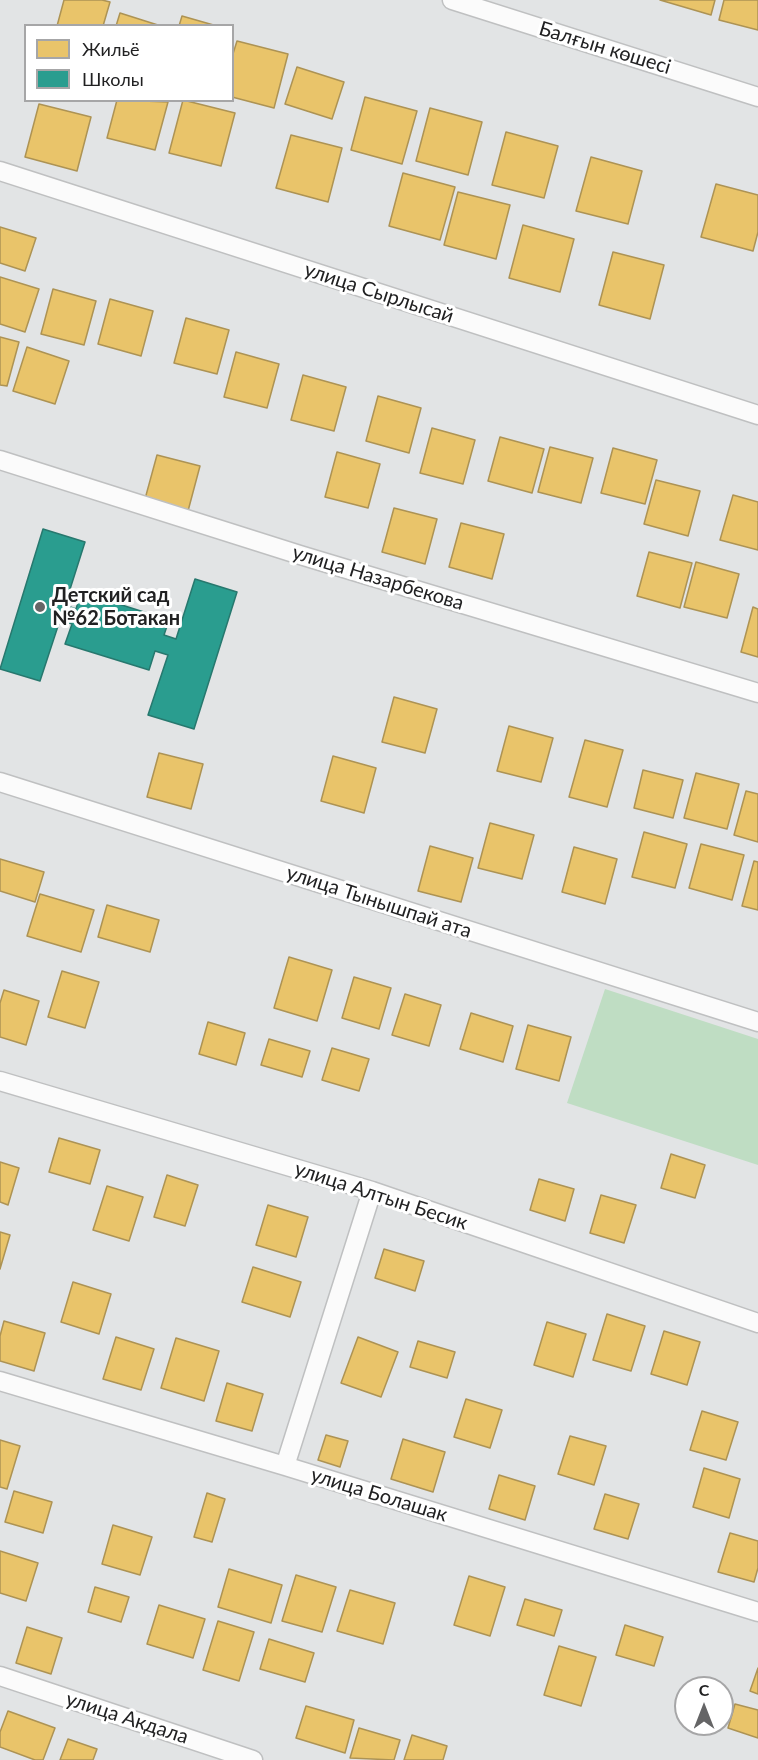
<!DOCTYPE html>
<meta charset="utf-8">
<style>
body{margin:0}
#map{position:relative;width:758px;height:1760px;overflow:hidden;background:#e2e4e5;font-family:Lato,sans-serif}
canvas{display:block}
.legend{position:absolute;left:24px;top:24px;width:210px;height:78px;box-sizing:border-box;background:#fff;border:2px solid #a6a6a7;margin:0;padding:8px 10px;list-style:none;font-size:18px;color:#212122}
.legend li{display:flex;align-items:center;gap:12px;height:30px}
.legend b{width:30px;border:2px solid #a6a6a7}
.north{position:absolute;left:674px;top:1676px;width:60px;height:60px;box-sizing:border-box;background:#fff;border:2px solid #a6a6a7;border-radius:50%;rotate:0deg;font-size:16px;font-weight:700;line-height:24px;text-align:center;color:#212122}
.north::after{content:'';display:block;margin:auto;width:21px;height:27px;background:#656566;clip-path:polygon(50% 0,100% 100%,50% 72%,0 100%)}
</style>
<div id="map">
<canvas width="758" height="1760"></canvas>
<ul class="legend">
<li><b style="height:16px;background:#e9c46a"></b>Жильё</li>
<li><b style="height:16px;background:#2a9d8f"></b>Школы</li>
</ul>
<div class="north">С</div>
</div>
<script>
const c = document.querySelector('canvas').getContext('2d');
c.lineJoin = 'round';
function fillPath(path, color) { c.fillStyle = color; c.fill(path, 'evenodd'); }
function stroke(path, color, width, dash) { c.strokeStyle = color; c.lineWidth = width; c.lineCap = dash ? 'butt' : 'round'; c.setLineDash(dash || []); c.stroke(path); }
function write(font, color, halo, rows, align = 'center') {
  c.font = font + ' Lato,sans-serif'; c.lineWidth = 6; c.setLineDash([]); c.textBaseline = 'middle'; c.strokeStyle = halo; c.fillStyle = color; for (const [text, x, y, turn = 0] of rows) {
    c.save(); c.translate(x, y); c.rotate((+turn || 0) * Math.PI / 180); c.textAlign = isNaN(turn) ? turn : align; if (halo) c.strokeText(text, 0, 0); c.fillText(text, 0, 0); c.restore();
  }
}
fillPath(new Path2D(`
 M605,989L758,1039V1165L567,1103Z`), '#bfddc3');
const homes = new Path2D(`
 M64,0H102L110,2L103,26H57Z
 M660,0H715L711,15Z
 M724,0H758V30L719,20Z
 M120,13L161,26H116Z
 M182,16L217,26H179Z
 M237,41L288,54L274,108L232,97V57Z
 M297,67L344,82L332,119L285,104Z
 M365,97L417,111L402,164L351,150Z
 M117,100L168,102L155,150L107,138Z
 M183,100L235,113L221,166L169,153Z
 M39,104L91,117L77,171L25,157Z
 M430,108L482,122L468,175L416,161Z
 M506,132L558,146L544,198L492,185Z
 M291,135L342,148L328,202L276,188Z
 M591,157L642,171L628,224L576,211Z
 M403,173L455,187L440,240L389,226Z
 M716,184L758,195V232L753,251L701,237Z
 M458,192L510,205L496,259L444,245Z
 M523,225L574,239L560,292L509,278Z
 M0,227L36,238L25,271L0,263Z
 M613,252L664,265L650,319L599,305Z
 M0,277L39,289L25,332L0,324Z
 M53,289L96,301L84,345L41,334Z
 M110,299L153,311L141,356L98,344Z
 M186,318L229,330L217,374L174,363Z
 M0,337L19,342L7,386L0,385Z
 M27,347L69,361L55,404L13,391Z
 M236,352L279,364L267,408L224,397Z
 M303,375L346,387L334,431L291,420Z
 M378,396L421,408L409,453L366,441Z
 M432,428L475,440L463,484L420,473Z
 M500,437L544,449L532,493L488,481Z
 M550,447L593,458L581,503L538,492Z
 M613,448L657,460L645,504L601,493Z
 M337,452L380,464L368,508L325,497Z
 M157,455L200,466L188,511L145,499Z
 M656,480L700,491L688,536L644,524Z
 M733,495L758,502V550L720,540Z
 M394,508L437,519L425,564L382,552Z
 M461,523L504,534L492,579L449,567Z
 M649,552L692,563L680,608L637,596Z
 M696,562L739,574L727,618L684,607Z
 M753,607L758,609V657L741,652Z
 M394,697L437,709L425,753L382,742Z
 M509,726L553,738L541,782L497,771Z
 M585,740L623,750L607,807L569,797Z
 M159,753L203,764L191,809L147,797Z
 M333,756L376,768L364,813L321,801Z
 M643,770L683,780L673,818L634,808Z
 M696,773L739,784L727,829L684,818Z
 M746,791L758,794V842L734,835Z
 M490,823L534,835L522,879L478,868Z
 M644,832L687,844L675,888L632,877Z
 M701,844L744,855L732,900L689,888Z
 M430,846L473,858L461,902L418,891Z
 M574,847L617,859L605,904L562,892Z
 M0,859L44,872L35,902L0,891Z
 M754,861L758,862V910L742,906Z
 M40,894L94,910L81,952L27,936Z
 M107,905L159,920L150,952L98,937Z
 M289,957L332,970L317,1021L274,1008Z
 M62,971L99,982L85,1028L48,1017Z
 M354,977L391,988L379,1029L342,1018Z
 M4,990L39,1001L26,1045L0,1037V1003Z
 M405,994L441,1005L429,1046L392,1035Z
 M471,1013L513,1026L503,1062L460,1049Z
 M208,1022L245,1033L236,1065L199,1054Z
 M528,1025L571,1037L559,1081L516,1069Z
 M269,1039L310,1051L302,1077L261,1065Z
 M332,1048L369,1059L359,1091L322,1080Z
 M59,1138L100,1150L90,1184L49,1172Z
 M671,1154L705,1165L695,1198L661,1188Z
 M0,1162L19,1168L8,1205L0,1202Z
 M167,1175L198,1185L185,1226L154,1217Z
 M539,1179L574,1189L565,1221L530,1210Z
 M107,1186L143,1197L129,1241L93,1230Z
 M601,1195L636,1205L624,1243L590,1233Z
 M268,1205L308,1217L296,1257L256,1245Z
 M0,1232L10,1235L0,1269Z
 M384,1249L424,1261L415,1291L375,1278Z
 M253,1267L301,1282L290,1317L242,1302Z
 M73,1282L111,1294L99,1334L61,1322Z
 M607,1314L645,1326L631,1371L593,1360Z
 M4,1321L45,1333L34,1371L0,1361V1336Z
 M547,1322L586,1334L573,1377L534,1365Z
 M664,1331L700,1342L687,1385L651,1374Z
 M116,1337L154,1349L141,1390L103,1379Z
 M358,1337L398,1352L381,1397L341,1383Z
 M176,1338L219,1351L204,1401L161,1388Z
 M418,1341L455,1352L447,1378L410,1367Z
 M227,1383L263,1394L252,1431L216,1421Z
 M466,1399L502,1410L490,1448L454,1437Z
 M702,1411L738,1422L726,1460L690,1450Z
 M326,1435L348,1441L340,1467L318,1460Z
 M570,1436L606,1446L594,1485L558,1474Z
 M403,1439L445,1452L433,1492L391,1479Z
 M0,1440L20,1446L7,1489L0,1487Z
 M704,1468L740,1479L729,1518L693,1507Z
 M499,1475L535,1486L525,1520L489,1509Z
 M14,1491L52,1502L43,1533L5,1522Z
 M207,1493L225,1499L212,1542L194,1537Z
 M605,1494L639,1504L628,1539L594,1529Z
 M113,1525L152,1537L140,1575L102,1564Z
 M730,1533L758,1541V1568L754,1582L718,1572Z
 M0,1551L38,1563L26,1601L0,1593Z
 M229,1569L282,1585L271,1623L218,1607Z
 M296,1575L336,1587L322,1632L282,1621Z
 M469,1576L505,1587L490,1636L454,1625Z
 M95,1587L129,1597L121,1622L88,1612Z
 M350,1590L395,1603L383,1644L337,1631Z
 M525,1599L562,1610L554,1636L517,1625Z
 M159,1605L205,1619L193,1658L147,1644Z
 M218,1621L254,1632L239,1681L203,1670Z
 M625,1625L663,1637L654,1666L616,1655Z
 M27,1627L62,1638L51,1674L16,1663Z
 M269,1639L314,1653L305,1682L260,1669Z
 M559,1646L596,1657L581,1706L544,1695Z
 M758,1668V1694L750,1691Z
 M735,1704L758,1710V1738L728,1728Z
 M306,1706L354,1720L345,1753L296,1738Z
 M8,1711L55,1728L43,1760H35L0,1747V1732Z
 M359,1728L400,1740L394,1760L350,1758Z
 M412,1735L447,1746L443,1760H404Z
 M68,1739L97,1749L93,1760H60Z`);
fillPath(homes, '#e9c46a');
stroke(homes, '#ad9354', 1.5);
const schools = new Path2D(`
 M43,529L85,542L65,605L76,609L81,592L169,620L164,635L176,639L195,579L237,592L194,729L148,715L168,655L155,651L149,670L65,644L72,624L60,620L40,681L0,669Z`);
fillPath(schools, '#2a9d8f');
stroke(schools, '#27786e', 1.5);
const street = new Path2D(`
 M452,0L758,97
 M0,171L758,415
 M0,460L300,555L758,693
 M0,782L758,1022
 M0,1081L372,1191L758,1323
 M0,1381L285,1466L758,1612
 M285,1466L372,1191
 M0,1676L253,1760`);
stroke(street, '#bfc0c1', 21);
stroke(street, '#fbfbfb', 18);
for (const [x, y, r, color] of [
 [40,607,6,"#656566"]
]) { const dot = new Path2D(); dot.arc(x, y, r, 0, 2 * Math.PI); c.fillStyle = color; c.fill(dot); stroke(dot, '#fff', 2); }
write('20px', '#212122', '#fff', [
 ["Балғын көшесі",605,48,17],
 ["улица Сырлысай",379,293,18],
 ["улица Назарбекова",378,578,17],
 ["улица Тынышпай ата",379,902,18],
 ["улица Алтын Бесик",381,1196,18],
 ["улица Болашак",379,1495,17],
 ["улица Акдала",127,1718,18]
]);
write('bold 20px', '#212122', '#fff', [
 ["Детский сад",52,596],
 ["№62 Ботакан",52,619]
], 'left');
</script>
